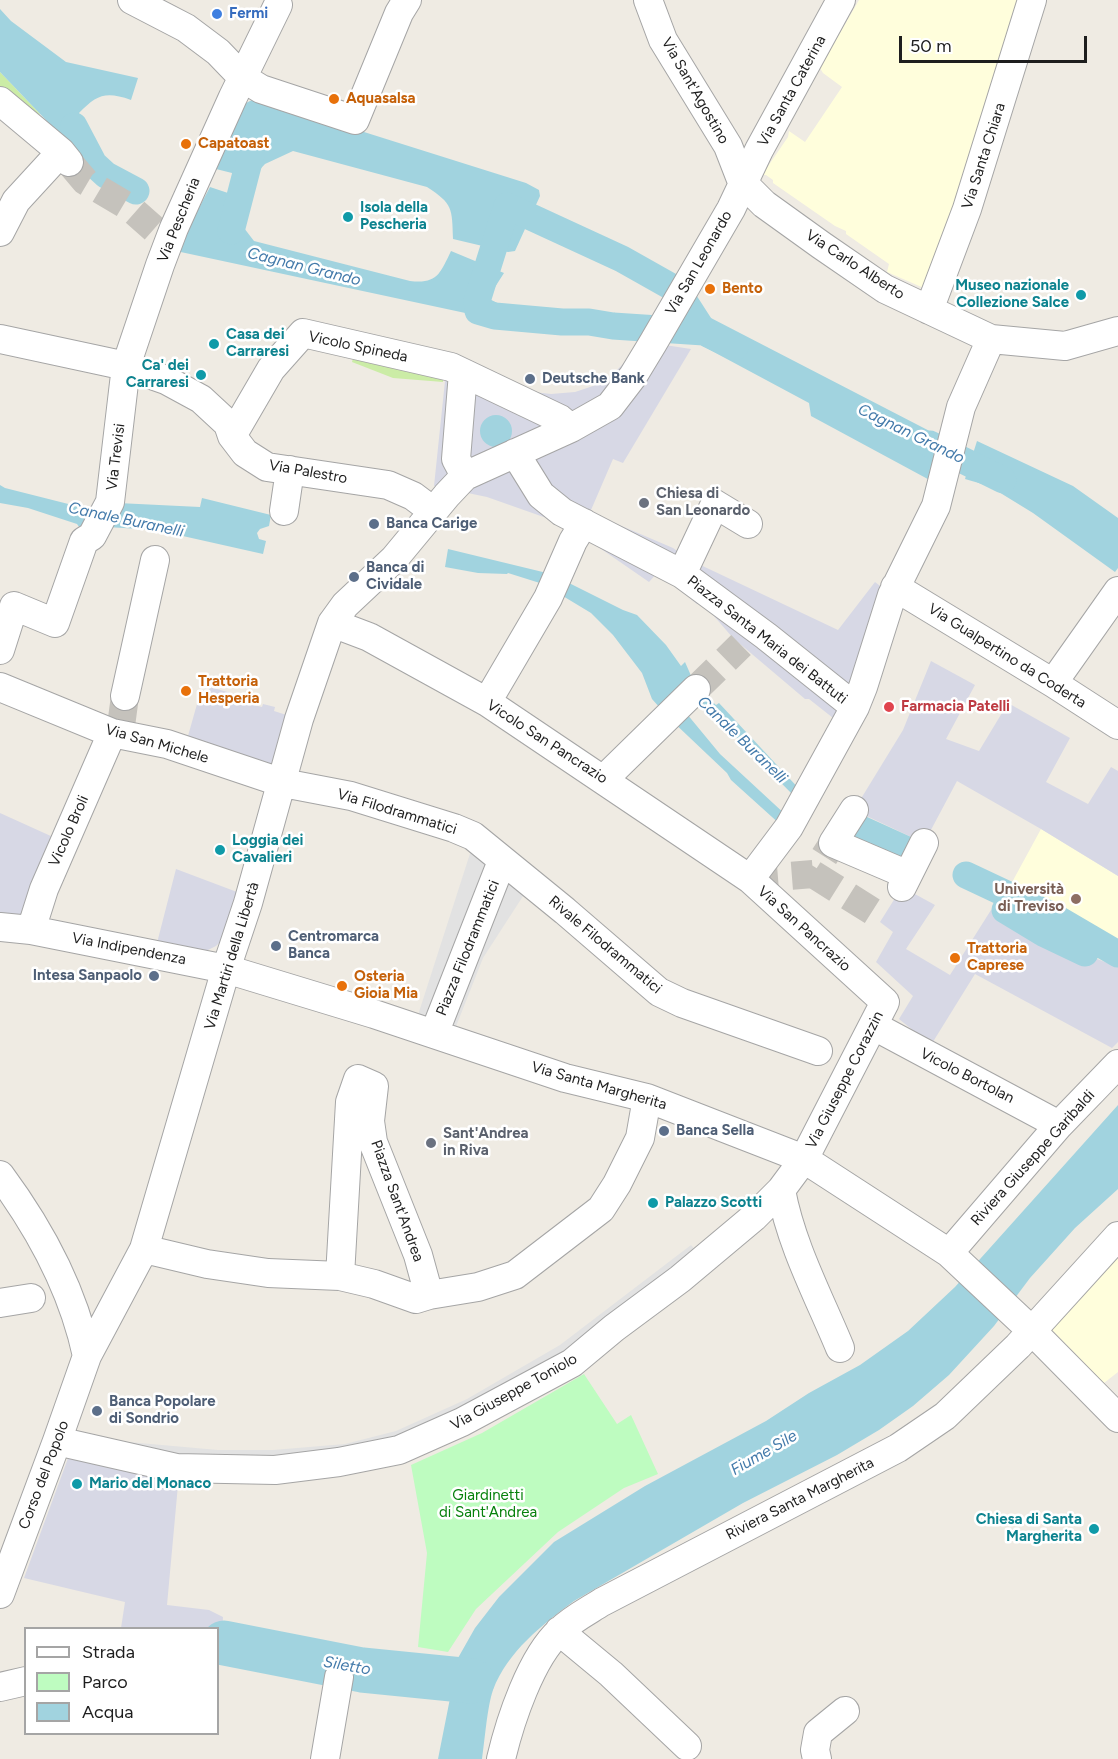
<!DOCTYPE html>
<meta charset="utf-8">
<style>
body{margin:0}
#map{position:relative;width:1118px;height:1759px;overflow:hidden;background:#efebe3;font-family:Figtree,sans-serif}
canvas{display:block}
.legend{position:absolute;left:24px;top:1627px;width:195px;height:108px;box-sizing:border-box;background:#fff;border:2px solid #a5a5a5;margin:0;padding:8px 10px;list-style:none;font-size:18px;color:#1e1e1e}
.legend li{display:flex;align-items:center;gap:12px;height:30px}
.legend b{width:30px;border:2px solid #a5a5a5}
.scale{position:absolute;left:899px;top:36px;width:188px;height:27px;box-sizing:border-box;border:3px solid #1e1e1e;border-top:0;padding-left:8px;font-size:18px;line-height:21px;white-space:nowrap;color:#1e1e1e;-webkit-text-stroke:4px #fff;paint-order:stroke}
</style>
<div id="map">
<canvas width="1118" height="1759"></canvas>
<ul class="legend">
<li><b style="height:8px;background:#fff"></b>Strada</li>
<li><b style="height:16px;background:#befcc0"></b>Parco</li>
<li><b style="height:16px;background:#a1d3df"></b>Acqua</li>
</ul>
<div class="scale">50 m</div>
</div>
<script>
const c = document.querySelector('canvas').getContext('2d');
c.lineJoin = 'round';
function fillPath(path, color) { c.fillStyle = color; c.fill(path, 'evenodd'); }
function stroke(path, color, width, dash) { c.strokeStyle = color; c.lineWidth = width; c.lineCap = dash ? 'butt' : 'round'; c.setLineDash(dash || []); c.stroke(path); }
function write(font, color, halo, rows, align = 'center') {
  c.font = font + ' Figtree,sans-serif'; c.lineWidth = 5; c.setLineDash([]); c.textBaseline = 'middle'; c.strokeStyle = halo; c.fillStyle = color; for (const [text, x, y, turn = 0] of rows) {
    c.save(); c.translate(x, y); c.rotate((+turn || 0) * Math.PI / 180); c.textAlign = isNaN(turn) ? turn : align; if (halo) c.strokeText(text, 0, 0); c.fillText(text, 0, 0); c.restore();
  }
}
fillPath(new Path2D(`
 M859,0H1024L1004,65L997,63L953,208L933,292L887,272L889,264L846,234V231L835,226L773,183V180L766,175H762L788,137L789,131L805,142L842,87L823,73L820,68Z
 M1041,829L1118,876V944L1010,886Z
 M1118,1251V1372L1104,1383L1051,1329Z`), '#fffedc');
fillPath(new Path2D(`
 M0,72L40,114L34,120L0,91Z
 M354,355L443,375V382L393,378L352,362Z`), '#cbeca6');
fillPath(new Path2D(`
 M584,1374L617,1424L631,1415L658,1474L624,1488L558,1532L476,1609L448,1652L418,1647L427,1553L411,1465L482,1433Z`), '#befcc0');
fillPath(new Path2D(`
 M476,835L536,876L483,958L455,1029L418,1015Z
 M691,1245L700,1255L568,1357L401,1446L216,1465L106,1440L218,1450H273L345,1444L396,1431L467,1399L560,1345Z`), '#e2e2e2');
fillPath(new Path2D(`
 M645,342L691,349L623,463L613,459L591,510L596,515L673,548L690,560L838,630L875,582L901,602L847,729L809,699H805L733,638L701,601L697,604L658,572L649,582L581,535L555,521L487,497L434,486L445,381L474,369L534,392L551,394L575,392L605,382Z
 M931,661L975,685L946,739L979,751L1008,703L1070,738L1046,782L1088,804L1111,767L1118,771V876L1041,829L957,781L924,843L854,810L903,730Z
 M210,687L255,700L254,705L262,707L263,704L275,707L274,711L299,719L283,783L184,750L201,690L208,692Z
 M0,813L64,842L31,930L0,927Z
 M176,869L237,892L223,939L216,946L208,950L199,951L157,943Z
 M902,887L935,905L906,949L950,975L991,910L1045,939L1118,967V1042L1112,1048L975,974L931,1045L899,1019L913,996L876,962L893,932L880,922Z
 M71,1450L179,1474L167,1605L209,1610L223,1617L221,1653L218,1652V1628H121L125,1602L24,1578Z`), '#d7d8e5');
fillPath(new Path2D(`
 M0,9L11,21L66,62L138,78L131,100C105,91 97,95 79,113L96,156L87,163L0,72Z
 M256,98L526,183L539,190L540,196L515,251L508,252L453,239C452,208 453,204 427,187L293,151L265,164L252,178L216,169L242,105Z
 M210,187L249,200L244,228L254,241L410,281C437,284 440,274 451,251L504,273L488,298L516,314L512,323L176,251Z
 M709,317L945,439L937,484L811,416L809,403L697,343Z
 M480 431a16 16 0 1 1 32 0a16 16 0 1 1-32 0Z
 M977,441L1073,486L1118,518V568L1115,572L1033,513L989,486L965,479Z
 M0,485L5,488L100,512L82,531L77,524L28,508L0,503Z
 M202,498L271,515L269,526L260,529L257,533L259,539L266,541L263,554L156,530L107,527L118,503L200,507Z
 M448,549L551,574L623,610L637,615L666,645L681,666L685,662L696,687L716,705L719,703L803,793L799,801L695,696L682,708L720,754L787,816L782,826L731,780L727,773L669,718L652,699L642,673L613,635L591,613L543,584L508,573L507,574L478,573L445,567Z
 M1118,1105V1189L1075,1228L1030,1278L994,1326L949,1375L913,1406L879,1430L837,1455L743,1503L574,1601C542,1625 508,1651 493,1690C487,1708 485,1739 482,1759H438L458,1658L475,1628L499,1597L554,1542L645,1486L766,1421L809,1393L860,1365L908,1331L955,1287Z`), '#a1d3df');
stroke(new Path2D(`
 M74,126L94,164L106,175L136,191
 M507,206L622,259L677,290L704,332
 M231,231L251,154
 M477,301L504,215
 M478,311L495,316L562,322H589L613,326L704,332L735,347
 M930,444L1003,480
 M850,824L916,854
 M966,875L1051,915L1118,954
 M1005,910L1043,933L1085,953`), '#a1d3df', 27);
stroke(new Path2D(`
 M224,1643L362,1670L472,1681`), '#a1d3df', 45);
stroke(new Path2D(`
 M69,162L85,181L129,207L154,229
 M696,689L741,645
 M121,726L125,696
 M813,874L883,918
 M750,879L813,874L833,843`), '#c5c2bc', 28, [28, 14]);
const street = new Path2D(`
 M132,0L186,28L218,52L243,78L261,89L355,120L399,13L407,0
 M648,0L663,40L728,146L742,182L764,204L821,245L885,289L991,339L1065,346L1118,331
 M0,101L61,152L69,162
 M0,232L16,201L61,152
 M929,310L967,209L1032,0
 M0,339L126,366L166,380L201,399L228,424L232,436L245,453L267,467L388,485L413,496L433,511
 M463,373L456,459L465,476
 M232,436L271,369L303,333L451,367L560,419L571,428
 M515,453L541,495L562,512L682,574L766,636L855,707
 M284,511L290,470
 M682,574L715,504L748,524
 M895,587L1053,683L1118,725
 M332,623L369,637L487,702L750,879
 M0,650L14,606L55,623L84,541L92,536L110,502L126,366L160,265L174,228L233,97L278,5
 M1053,683L1118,591
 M0,687L112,733L167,744L283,783L351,796L454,828L473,836L565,911L659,992L682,1003L818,1051
 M125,696L155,560
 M487,702L548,598L573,541L584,523
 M604,779L696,689
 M854,810L833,843L908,875
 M902,887L924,843
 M0,927L31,930L226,969L374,1014L565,1078L647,1098L804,1159L949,1253L1031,1330L1118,1418
 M31,930L44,889L112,733
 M874,1026L1059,1125
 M434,1034L502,861
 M0,1175C40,1229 73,1290 87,1356
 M781,1190C791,1245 819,1297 840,1348
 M144,1249L207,1264L268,1273L340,1276L374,1284L416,1299L429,1295L478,1287L515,1275L601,1209L617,1184L640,1138L647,1098
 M949,1253L1059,1125L1118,1064
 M340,1276L350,1102L358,1079L374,1086L370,1121L373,1142L418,1255L429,1295
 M0,1303L31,1298
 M57,1441L176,1468L275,1470L339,1462L399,1450L462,1422L572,1363L614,1328L680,1279L754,1217L781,1190L804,1159L885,1002L750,879L789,827L855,707L863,687L892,595L936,506L961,407L991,339
 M0,1594L57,1441L87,1356L144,1249L226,969L248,903L299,719L332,623L345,605L394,559L447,495L465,476L571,428L610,406L633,376L653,343L731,209L759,150L841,0
 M559,1631L611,1674L687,1746
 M0,1687L26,1681
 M325,1759L339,1677
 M501,1759C510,1721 531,1657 560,1631C572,1619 588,1611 602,1602L898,1448L945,1416L1018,1346L1118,1236
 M817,1759L815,1750L818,1733L845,1711`);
stroke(street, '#a5a5a5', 30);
stroke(street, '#fff', 28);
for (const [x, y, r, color] of [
 [217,14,6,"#3f7fe0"],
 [334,99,6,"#e8710a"],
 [186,144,6,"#e8710a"],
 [348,217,6,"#0f9aa8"],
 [710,289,6,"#e8710a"],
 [1081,295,6,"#0f9aa8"],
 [214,344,6,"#0f9aa8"],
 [201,375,6,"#0f9aa8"],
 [530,379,6,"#5c6f8a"],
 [644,503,6,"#6b7280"],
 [374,524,6,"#5c6f8a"],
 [354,577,6,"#5c6f8a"],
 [186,691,6,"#e8710a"],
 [889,707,6,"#e0444e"],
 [220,850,6,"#0f9aa8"],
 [1076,899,6,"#8d6e63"],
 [276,946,6,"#5c6f8a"],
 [955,958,6,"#e8710a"],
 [154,976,6,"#5c6f8a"],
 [342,986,6,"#e8710a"],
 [664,1131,6,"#5c6f8a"],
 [431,1143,6,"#6b7280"],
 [653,1203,6,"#0f9aa8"],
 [97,1411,6,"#5c6f8a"],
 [77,1484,6,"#0f9aa8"],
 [1094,1529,6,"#0f9aa8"]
]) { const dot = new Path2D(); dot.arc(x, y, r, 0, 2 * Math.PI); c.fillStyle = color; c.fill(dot); stroke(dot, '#fff', 2); }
write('bold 15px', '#366cbe', '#fff', [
 ["Fermi",229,14]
], 'left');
write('15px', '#1e1e1e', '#fff', [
 ["Via Sant'Agostino",695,91,60],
 ["Via Santa Caterina",792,91,-61],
 ["Via Santa Chiara",984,156,-72],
 ["Via Pescheria",179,220,-68],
 ["Via San Leonardo",699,263,-60],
 ["Via Carlo Alberto",855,265,33],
 ["Vicolo Spineda",358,347,12],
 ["Via Trevisi",116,457,-83],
 ["Via Palestro",308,472,10],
 ["Piazza Santa Maria dei Battuti",767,640,38],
 ["Via Gualpertino da Coderta",1007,656,32],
 ["Vicolo San Pancrazio",547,742,33],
 ["Via San Michele",157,744,16],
 ["Via Filodrammatici",397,812,17],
 ["Vicolo Broli",69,831,-66],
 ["Via San Pancrazio",804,929,42],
 ["Rivale Filodrammatici",605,945,40],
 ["Piazza Filodrammatici",468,948,-68],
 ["Via Indipendenza",129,949,11],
 ["Via Martiri della Libertà",232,956,-73],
 ["Vicolo Bortolan",967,1076,27],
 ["Via Giuseppe Corazzin",845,1080,-63],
 ["Via Santa Margherita",599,1086,16],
 ["Riviera Giuseppe Garibaldi",1033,1158,-48],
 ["Piazza Sant'Andrea",397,1201,70],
 ["Via Giuseppe Toniolo",514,1392,-29],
 ["Corso del Popolo",44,1475,-69],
 ["Riviera Santa Margherita",800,1499,-27]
]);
write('bold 15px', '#c56008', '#fff', [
 ["Aquasalsa",346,99],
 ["Capatoast",198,144],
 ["Bento",722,289],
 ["Trattoria",198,682],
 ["Hesperia",198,699],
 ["Trattoria",967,949],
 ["Caprese",967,966],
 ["Osteria",354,977],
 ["Gioia Mia",354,994]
], 'left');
write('bold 15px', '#0d838f', '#fff', [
 ["Isola della",360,208],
 ["Pescheria",360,225],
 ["Museo nazionale",1069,286,"right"],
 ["Collezione Salce",1069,303,"right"],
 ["Casa dei",226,335],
 ["Carraresi",226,352],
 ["Ca' dei",189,366,"right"],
 ["Carraresi",189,383,"right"],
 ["Loggia dei",232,841],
 ["Cavalieri",232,858],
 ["Palazzo Scotti",665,1203],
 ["Mario del Monaco",89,1484],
 ["Chiesa di Santa",1082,1520,"right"],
 ["Margherita",1082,1537,"right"]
], 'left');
write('bold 15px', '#4e5e75', '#fff', [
 ["Deutsche Bank",542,379],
 ["Banca Carige",386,524],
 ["Banca di",366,568],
 ["Cividale",366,585],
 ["Centromarca",288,937],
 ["Banca",288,954],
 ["Intesa Sanpaolo",142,976,"right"],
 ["Banca Sella",676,1131],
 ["Banca Popolare",109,1402],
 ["di Sondrio",109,1419]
], 'left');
write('bold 15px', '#5b616d', '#fff', [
 ["Chiesa di",656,494],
 ["San Leonardo",656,511],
 ["Sant'Andrea",443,1134],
 ["in Riva",443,1151]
], 'left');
write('bold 15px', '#be3a42', '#fff', [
 ["Farmacia Patelli",901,707]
], 'left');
write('bold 15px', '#785e54', '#fff', [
 ["Università",1064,890],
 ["di Treviso",1064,907]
], 'right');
write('15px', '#06810c', '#fff', [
 ["Giardinetti",488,1496],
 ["di Sant'Andrea",488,1513]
]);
write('italic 16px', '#437aaa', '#fff', [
 ["Cagnan Grando",304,267,14],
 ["Cagnan Grando",911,434,26],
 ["Canale Buranelli",126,520,12],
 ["Canale Buranelli",742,740,44],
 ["Fiume Sile",764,1453,-30],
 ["Siletto",347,1666,10]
]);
</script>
